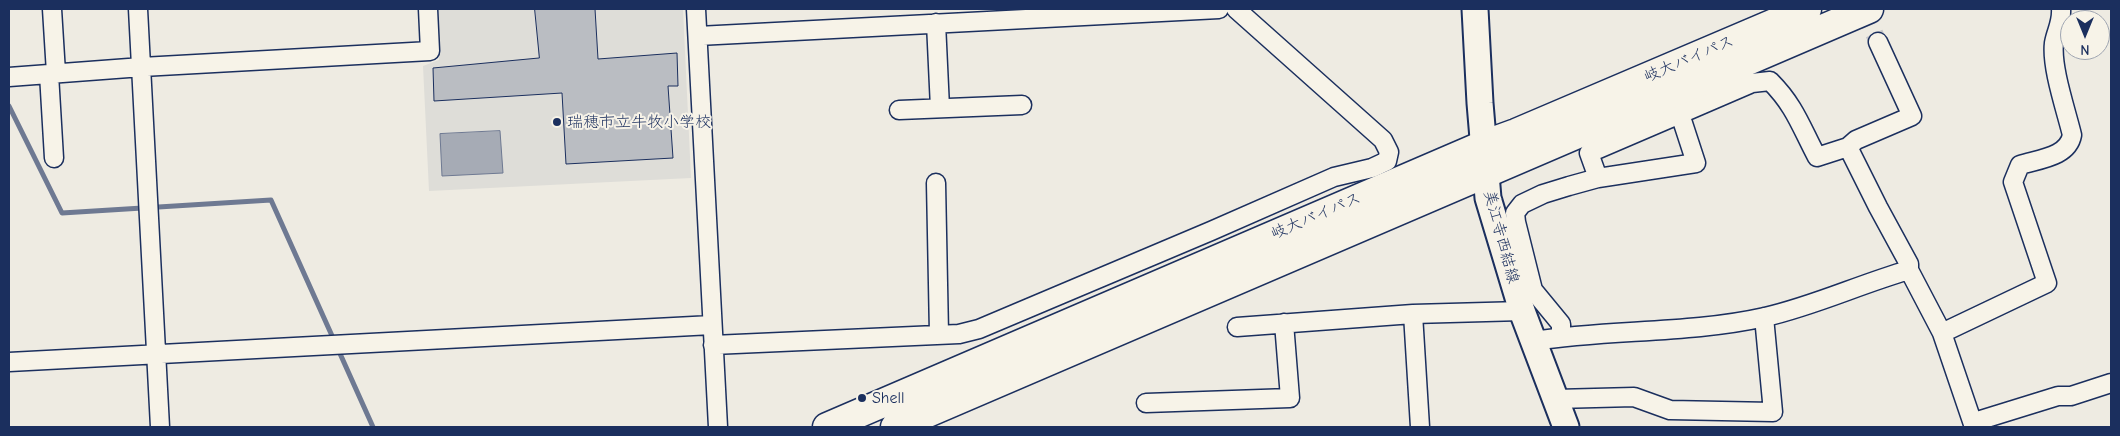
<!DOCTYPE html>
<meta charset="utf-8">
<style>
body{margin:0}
#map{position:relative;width:2120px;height:436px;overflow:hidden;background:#eeebe2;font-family:"Comic Neue",sans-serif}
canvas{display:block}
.frame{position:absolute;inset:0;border:10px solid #1b2f5e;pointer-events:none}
.north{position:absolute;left:2060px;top:10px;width:50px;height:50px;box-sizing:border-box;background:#f7f3e8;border:1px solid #9fa5b1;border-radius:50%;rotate:180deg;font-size:14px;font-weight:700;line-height:20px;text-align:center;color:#1b2f5e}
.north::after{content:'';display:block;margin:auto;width:18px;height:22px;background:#1b2f5e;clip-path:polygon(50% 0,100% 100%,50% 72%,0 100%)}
</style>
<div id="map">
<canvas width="2120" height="436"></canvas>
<div class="frame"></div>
<div class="north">N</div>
</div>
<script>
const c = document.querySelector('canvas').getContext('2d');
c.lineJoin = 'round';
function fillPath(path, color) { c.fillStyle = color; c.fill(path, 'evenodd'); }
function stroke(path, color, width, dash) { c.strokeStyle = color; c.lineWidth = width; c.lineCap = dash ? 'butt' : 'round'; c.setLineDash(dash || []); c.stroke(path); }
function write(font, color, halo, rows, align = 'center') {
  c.font = font + ' "Comic Neue","Klee One",sans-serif'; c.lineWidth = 4; c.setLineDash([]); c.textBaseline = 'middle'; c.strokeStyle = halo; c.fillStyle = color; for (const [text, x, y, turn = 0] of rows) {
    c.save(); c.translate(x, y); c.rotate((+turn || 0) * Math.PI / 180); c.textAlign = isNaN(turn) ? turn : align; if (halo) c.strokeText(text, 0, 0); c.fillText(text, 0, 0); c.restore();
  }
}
fillPath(new Path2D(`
 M437,9H683L691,178L429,191L423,66L439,60Z`), '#deddd8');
const water = new Path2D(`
 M500,131L503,173L442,176L440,134Z`);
fillPath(water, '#a6abb5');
stroke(water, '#6e7992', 1);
stroke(new Path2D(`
 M9,106L62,213L271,200L373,427`), '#6e7992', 5);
const building = new Path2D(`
 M535,9H595L598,59L677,53L678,86H668L673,158L566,164L562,93L434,101L433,68L539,58Z`);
fillPath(building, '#babdc2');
stroke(building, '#1b2f5e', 1);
stroke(new Path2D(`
 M1863,9L1878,42`), '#c4c5c8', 18, [18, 9]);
const street = new Path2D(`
 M52,9L56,73
 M138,9L160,427
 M696,9L718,427
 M936,23L940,108
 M698,36L1219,9
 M49,74L54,158
 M9,77L142,67L430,51L428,9
 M899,110L1022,105
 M1848,147L1856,140L1912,116L1878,42
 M1598,178L1589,153L1680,114
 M936,183L939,334
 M1413,314L1420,427
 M1237,327L1413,314L1522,311
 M1942,333L2047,283L2013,182L2020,165C2039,159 2068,157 2072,135C2066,110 2051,67 2054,43C2056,31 2062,23 2061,9
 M1561,337V324L1533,290L1516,222L1515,213L1522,204L1543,194L1569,186L1598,178L1696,163L1680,114L1752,83L1770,81C1795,106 1801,127 1817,157L1848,147L1878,207L1909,264V270L1942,333L1974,427
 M1534,341C1610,329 1689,334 1765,317C1814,306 1860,284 1909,270
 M713,345L959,334L979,329L1211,231L1334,177L1372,168L1387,161L1389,152L1383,140L1236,9
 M9,362L712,325
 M1556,399L1634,397L1670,410L1773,412L1764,317
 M1146,403L1290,398L1284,323
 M1974,422L2058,396H2071L2111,383`);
const secondary = new Path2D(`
 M1475,9L1480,103L1488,198L1522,311L1566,427`);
const highway = new Path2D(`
 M827,427L1483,145L1516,133L1807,9
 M895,427L1869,9`);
stroke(street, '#1b2f5e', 21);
stroke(secondary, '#1b2f5e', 29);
stroke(highway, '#1b2f5e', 31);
stroke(street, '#f7f3e8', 18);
stroke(secondary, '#f7f3e8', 25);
stroke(highway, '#f7f3e8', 28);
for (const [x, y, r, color] of [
 [557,122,5,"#1b2f5e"],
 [862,398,5,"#1b2f5e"]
]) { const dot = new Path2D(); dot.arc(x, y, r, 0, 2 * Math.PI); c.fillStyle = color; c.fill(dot); stroke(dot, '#f7f3e8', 2); }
write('16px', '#1b2f5e', '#f7f3e8', [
 ["岐大バイパス",1689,59,-23],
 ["岐大バイパス",1316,216,-23],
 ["美江寺西結線",1501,237,75]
]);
write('16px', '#1b2f5e', '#f7f3e8', [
 ["瑞穂市立牛牧小学校",567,122],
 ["Shell",872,398]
], 'left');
</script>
